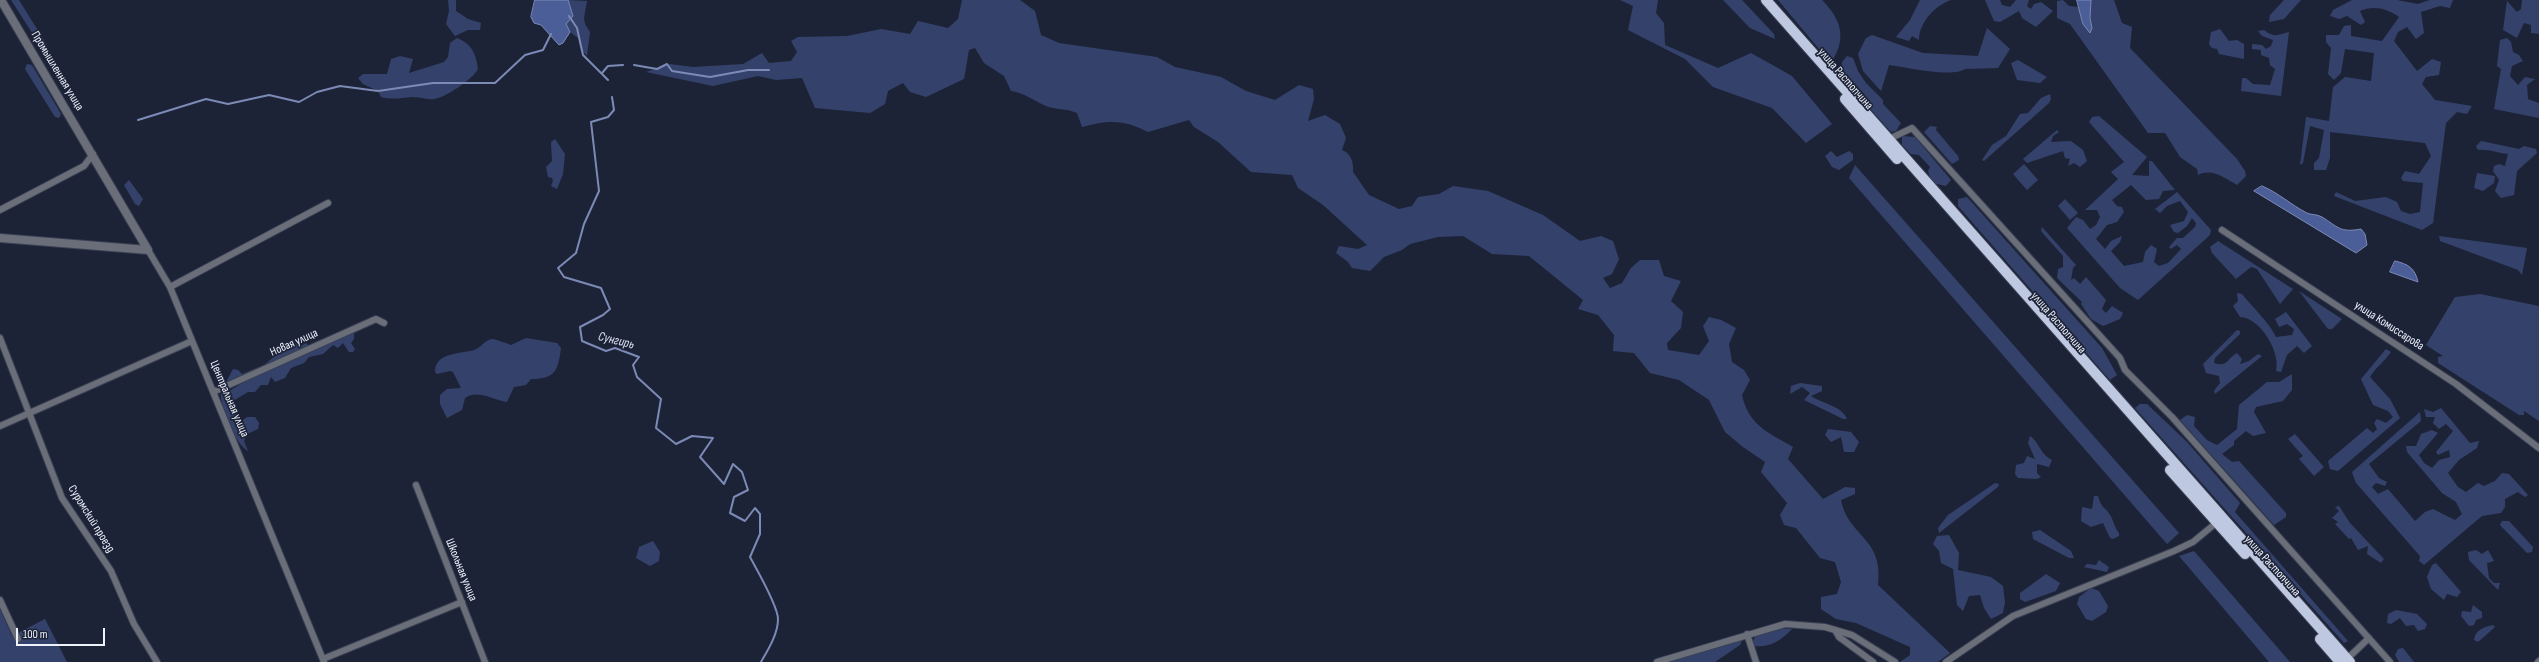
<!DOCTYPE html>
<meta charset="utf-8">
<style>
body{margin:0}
#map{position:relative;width:2539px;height:662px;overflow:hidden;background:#1d2337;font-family:"Sofia Sans Condensed",sans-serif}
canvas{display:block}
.scale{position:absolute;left:16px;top:628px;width:89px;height:18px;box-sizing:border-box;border:2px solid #edf2fd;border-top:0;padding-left:5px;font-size:12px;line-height:14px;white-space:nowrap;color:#edf2fd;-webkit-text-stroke:3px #1d2337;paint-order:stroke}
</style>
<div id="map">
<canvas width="2539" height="662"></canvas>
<div class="scale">100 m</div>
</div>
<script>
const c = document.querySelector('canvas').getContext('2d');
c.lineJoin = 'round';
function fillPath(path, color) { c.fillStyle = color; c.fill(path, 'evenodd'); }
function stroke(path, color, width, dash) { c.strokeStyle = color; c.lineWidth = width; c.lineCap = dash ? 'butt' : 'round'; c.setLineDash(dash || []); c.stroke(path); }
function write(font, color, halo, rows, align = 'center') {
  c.font = font + ' "Sofia Sans Condensed",sans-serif'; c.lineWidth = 3.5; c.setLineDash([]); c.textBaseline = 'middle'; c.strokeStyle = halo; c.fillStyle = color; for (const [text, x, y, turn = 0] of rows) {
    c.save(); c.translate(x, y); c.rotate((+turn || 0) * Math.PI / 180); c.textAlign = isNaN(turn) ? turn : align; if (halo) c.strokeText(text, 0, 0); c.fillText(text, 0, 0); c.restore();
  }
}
fillPath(new Path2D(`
 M11,0H19L47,45L45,53Z
 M448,0H456V11L468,19L481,23L480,30H468L455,36L446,24L449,11Z
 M568,0L587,1L584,18L585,24L590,32L587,56L580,48L578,38L570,32L566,24L573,16Z
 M962,0H1020L1035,11L1041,35L1059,43L1157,57L1175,67L1221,77L1246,91L1275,100L1299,85L1313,89L1314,99L1308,121L1325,115L1340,124L1346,138L1342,150C1351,153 1354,163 1353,172L1369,195L1399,209L1412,206L1418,197L1439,194L1453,186L1488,191L1543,215L1580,241L1601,236L1613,241L1619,259L1612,274L1603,278L1610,288L1622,283L1631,268L1640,260H1659L1664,276L1681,281L1671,301L1683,312L1681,328L1667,343L1668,350L1699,355L1709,341L1703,326L1709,317L1721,320L1736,328L1729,344L1732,362L1744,370L1750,380L1742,395C1749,426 1768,432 1793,447L1788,459L1823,499L1845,487L1855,488V494L1841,500C1848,537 1884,537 1878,585L1950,653L1938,662H1900L1910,655V647L1856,623L1836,619L1821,609V597L1837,594L1841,582L1835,562L1820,558L1796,528L1784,525L1780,515L1787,503L1761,472L1765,462L1743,447L1725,432L1709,400L1679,380L1650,373L1634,353L1613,351L1614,335L1598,315L1578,309L1583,300L1529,256L1492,254L1463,236L1438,237L1410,244L1402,250L1384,257L1370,271L1352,268L1348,262L1336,253L1339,246L1358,249L1367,245L1323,205L1298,188L1292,175L1251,172L1218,142L1194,127L1189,120L1148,132C1123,119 1108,120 1082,127L1077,113C1066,108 1056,110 1046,106C1034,101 1025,93 1011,91L1004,76L984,63L975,48L969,50L964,79L926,97L910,92L903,83L888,91L885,104L870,113L815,108L802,78L776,80L758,76L713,86L646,72L670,64L693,67L743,64L762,53L769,63L791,61L797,52L791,41L798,37L847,36L881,29L910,34L918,21L948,28L958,19Z
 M1620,0H1658L1656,13L1664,23L1665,45L1718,68L1751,53L1792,76L1832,124L1806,143L1772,108L1713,87L1685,59L1628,30L1633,6Z
 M1723,0H1742L1774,34L1775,39L1750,28Z
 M1778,0H1822C1841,19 1847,38 1832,61H1829Z
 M1920,0H1951C1936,5 1919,22 1919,40L1912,36L1909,41L1896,37L1910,20Z
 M1985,0H2000L2002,5L2010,7L2016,0H2029L2027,6L2031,9L2034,4L2041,2L2053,11L2036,27L2022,18L2019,11L2000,22L1994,21Z
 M2063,0L2069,6L2079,7L2083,24L2092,28L2090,18L2091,0H2114L2122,23L2132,27L2130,48L2237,159L2245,171L2246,176L2237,185C2224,178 2213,168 2198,175L2197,169L2180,157L2165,133H2148L2070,24L2057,18V1Z
 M2284,0H2301L2284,19L2269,22L2270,15Z
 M2352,0H2397L2418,4L2430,0H2453L2450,8L2440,6L2421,12L2424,33L2416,39L2407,27L2398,32L2394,41L2417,71L2432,59L2441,62L2439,75L2426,77L2422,84L2435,100L2472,106L2467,114L2457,112L2446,123L2433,223L2422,230L2334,196L2336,192L2355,201L2386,197L2397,202L2401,211L2410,214L2420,212L2423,183L2403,181L2401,178L2405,171L2419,174L2431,156L2425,143L2330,132V158L2326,170H2314V163L2319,158L2324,130L2310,126L2303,163L2300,165L2306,117L2329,121L2333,87L2345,77L2371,81L2374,53L2345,49L2341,73L2334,80L2328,74L2331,48L2326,42V35H2339L2344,26L2351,25V36L2382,41L2399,17C2388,8 2372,5 2360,11L2365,22L2361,25L2347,16L2339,19L2330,16L2333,10Z
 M2522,0H2539V34L2531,33V25L2524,23L2517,38L2503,30L2507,1L2517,12L2521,9Z
 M1987,28L2010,49L1998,68L1965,69C1952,78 1905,67 1889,65L1881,91L1863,71L1858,54L1866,38L1872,35L1923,53L1978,56Z
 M2220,29L2229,41L2237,40L2244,44V59L2219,54L2217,49L2212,48L2209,44L2211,32Z
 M2264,30C2275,39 2279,34 2289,32L2281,96L2241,91L2242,78H2246L2253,84L2270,85L2275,69L2270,65L2269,58L2261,55V50L2252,49V44L2262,45L2266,49L2271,46L2273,40L2262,36L2258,31Z
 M457,38C472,44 476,54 478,69C473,79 445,98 434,99C427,100 420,97 412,97C401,98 391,100 381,97L378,91L363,84L358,78L363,74H387L391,59L400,56L413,59L409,73L444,62L448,57L450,43Z
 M2507,38L2511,42L2513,52L2519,55L2523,61L2512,66L2510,76L2518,85L2525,77L2535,79L2527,85L2528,99L2539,103V118L2494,109L2501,69L2497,66L2500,40Z
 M1847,56L1853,58L1858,71L1866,83L1883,100V104L1901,123L1896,131L1891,132L1842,77V62Z
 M2018,60L2047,77L2040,83L2017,80L2011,63Z
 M27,64L32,65L61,114L59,118L55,117L25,69Z
 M2050,94L2051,99L2049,103L1984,161L1982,160L1992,145L2006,136L2020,114L2028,113L2041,98Z
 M2099,116L2147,157L2132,175L2149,176V161H2152L2175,190L2163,191L2159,199L2146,200L2131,185L2112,200L2117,206L2122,207L2124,212L2117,222L2107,225L2096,239L2105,249L2111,241L2122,236L2120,242L2111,251L2124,266L2143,262L2145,252L2151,245L2157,249L2154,262L2159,266L2168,263L2181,249L2177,245L2171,249L2169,247L2177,238H2183L2195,227L2196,223L2192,218L2187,226L2178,233L2174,232L2170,225L2184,221L2188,212L2180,201L2167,206L2160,213L2155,209L2177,192L2211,230L2210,235L2138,300L2120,288L2067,228L2076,217L2083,220L2090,229L2096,225L2100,217L2097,210H2085L2118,179L2111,172L2124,162L2089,122L2092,117Z
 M1930,126L1937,127L1936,130L1958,156L1959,160L1952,164L1924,132Z
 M2057,130L2059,132L2053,136L2051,142L2071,141L2083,150L2087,161L2080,167L2074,163L2068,166L2070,159L2065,158L2063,151L2027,163L2023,159Z
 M1902,136L1915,137L1951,180L1946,186L1932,183L1928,171L1930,167L1919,155L1911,154L1902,145Z
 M555,139L565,154L563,174L557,189L551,186L553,181L552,178L548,177L546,167L552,161L551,142Z
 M2481,141L2519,149L2524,146L2536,149L2537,153L2517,171L2514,195L2501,198L2495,191L2499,180L2493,171L2494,166L2499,164L2505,166L2508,154C2497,153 2489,149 2478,150L2476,146Z
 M1831,151L1837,157L1849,151L1853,154V160L1839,170L1832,167L1825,156Z
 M2024,164L2038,180L2027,190L2013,174Z
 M1855,165L2179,533L2167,544L1849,178Z
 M2477,173L2495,176L2494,183L2483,191L2474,188Z
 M129,180L143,199L139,206L135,204L124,185Z
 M1967,197L2102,348L2117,375L2110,380L1958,206V199Z
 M2065,199L2078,213L2070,220L2058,206Z
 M2042,227L2076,265L2073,268L2071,280L2074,278L2080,284L2086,277L2106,300L2102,309L2106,313L2112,306L2123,313L2120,319L2103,326L2091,319L2081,304L2082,302L2057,278L2058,269L2063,267V256L2041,231Z
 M2439,236L2527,248L2522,275L2518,270L2440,241Z
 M2218,241L2293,289L2280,304L2257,269L2251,267L2236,279L2212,253L2210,247Z
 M2299,291L2342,319L2332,329H2328Z
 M2237,293L2242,294C2253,308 2269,322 2276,337L2292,335L2294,329L2287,324L2279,327L2275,319L2286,312L2312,346L2304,353L2297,346L2287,355L2281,372L2276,371C2281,353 2261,318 2240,317L2233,306L2238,301Z
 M2480,294L2539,306V421L2524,411V415H2519L2438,363V357L2443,356L2426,345L2455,297Z
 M354,330V339L351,343L355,349L353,352H349L343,343L338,348L333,345L323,354L309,357L304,363L291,368L285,378L275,382L271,377L268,385H261L255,392H248L233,401L238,416L237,423H239L247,417H255L259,423L258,429L247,434L244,441L248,451C236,445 219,406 221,392L231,390L251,378Z
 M2237,330L2240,331V334L2215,358L2214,363C2228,368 2227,358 2237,353L2242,359L2240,364L2249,361L2258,354L2262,356L2215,394L2214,391L2220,383L2219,376L2206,373L2203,364Z
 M526,338L557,343L561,348C558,370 556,379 531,379L526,385L514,387L507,402C493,400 478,389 465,398L462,410L447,418L440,404V395L447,389L461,388L453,372L450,371L437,374L435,372C435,352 461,354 474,350C481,348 485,339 493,339C498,340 505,343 511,345Z
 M292,342L301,346L306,343L309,346L224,386L233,369L238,370L242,374L264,365Z
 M2386,349L2391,352C2384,362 2376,367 2370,377L2390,399L2400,418L2338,471L2330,469L2328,461L2367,428L2373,433L2377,429L2374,423L2377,419L2386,423L2393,417L2388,411L2373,405L2361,379Z
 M2292,374V390L2283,401L2256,407L2254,412L2266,433L2253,436L2246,431L2234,441V445L2222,454L2232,462L2239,461L2286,513V517L2274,525L2180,420L2187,415L2195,417L2194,426L2207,440L2217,445L2237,429L2239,405L2267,382H2279Z
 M1800,383L1822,386V391L1811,396C1823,404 1842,406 1847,419H1843L1804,400L1810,393L1802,387L1790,394L1791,386Z
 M2140,404H2147L2187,442L2240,503L2235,512L2348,641L2344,643L2135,408Z
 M2441,408L2470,443L2479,441L2477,448L2459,460L2448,473L2458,487L2466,492L2478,483L2484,486L2495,481L2502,473L2509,474L2528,495L2525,497L2518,492L2505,499V507L2501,513L2482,516L2424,565L2419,561L2420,556L2356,483L2352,472L2420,412L2421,421L2369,464L2379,478L2387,482L2385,486L2376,483L2372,487L2378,494L2388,489L2415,521L2425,512L2433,509L2455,520L2462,514L2456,502L2442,493L2407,452L2406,446H2416L2421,434L2432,430L2438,433L2419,455L2424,463L2432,468L2439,460L2450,457L2449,450L2438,455L2436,452L2453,431L2446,424L2439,429L2433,423L2435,417H2426L2424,409L2433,412Z
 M1828,429L1851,432L1859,442L1854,452H1844L1841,437L1831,442L1825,435Z
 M2295,434L2324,467L2314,476L2299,459L2303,456L2288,439Z
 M2030,436C2040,443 2039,453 2052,460L2049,467L2037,464V473L2041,477L2037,479L2018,478L2015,474L2016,465L2024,463L2027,456L2035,459L2028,443Z
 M1995,483L1999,484L1998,487L1939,533L1938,528L1948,515Z
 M2094,496H2098C2102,510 2105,506 2110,515C2114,521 2114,527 2119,533V536L2113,539L2110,538L2103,523L2091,527L2081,521L2082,507L2092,509Z
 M2339,506L2350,523L2384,559L2381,563L2367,554L2368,546L2358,550L2351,538L2349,539L2335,524L2338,522L2332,518L2339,511L2335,507Z
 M2502,521H2509L2533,547L2532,552L2527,553L2500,525Z
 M2040,530L2071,551L2074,558H2069L2033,539L2032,532Z
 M1949,535L1959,553L1958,570L1991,577L2003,586L2005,602L2003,613L1991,619L1984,608L1980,595L1969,596L1963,611L1957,605L1953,569L1941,563L1939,551L1933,544L1937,536Z
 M653,541L660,552L659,561L650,566L636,558L639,547Z
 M2476,550L2482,554L2488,550L2494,561L2487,563L2489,578L2494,583H2500L2498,590L2469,560L2468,552Z
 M2194,551L2290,662H2269L2179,556Z
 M2099,560L2109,567L2107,572L2084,567L2087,564L2096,565Z
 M2436,563L2461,592L2457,597L2447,594L2444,600L2431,589L2427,577L2432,565Z
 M2046,574L2060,583L2056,591L2025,602L2020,599V593Z
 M2091,588L2099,591L2108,606L2106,612L2092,621L2086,619L2077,604L2079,597Z
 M2473,605L2482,612V618L2476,620L2474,625L2469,626L2461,616L2462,611L2471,612Z
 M0,609L12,636L45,619L67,662H0Z
 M2396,610L2417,614L2427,624L2425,629L2418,631L2414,625L2406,626L2400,618L2391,624L2387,623L2388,614Z
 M2493,625L2495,627L2478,642L2474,640C2475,630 2484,627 2493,625Z
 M1781,628L1792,629C1782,640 1770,648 1754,646L1753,641L1756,635Z
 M1739,639H1743L1740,645L1715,662H1668Z
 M2403,648L2414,662H2399L2395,655L2398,649Z`), '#34426b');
const water = new Path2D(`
 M535,0H568L573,16L566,24L570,32L563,43L559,45L541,25L534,23L531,17Z
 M2077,0H2091L2090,18L2092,28L2090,33L2083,24Z
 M2262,186C2279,193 2291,205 2307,213C2311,215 2317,214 2322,217C2338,227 2340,233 2361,229L2365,234L2367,245L2356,253L2254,191Z
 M2395,261C2408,264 2415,268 2418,282L2390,272Z`);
fillPath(water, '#4c5e98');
stroke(water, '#7c8ab6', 1);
stroke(new Path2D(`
 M569,16L577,28L583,55L608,80
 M634,65L657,69L667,64L672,71L710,77L748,70H769
 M602,73L608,66L623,65
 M612,97L614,110L608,117L591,122L599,191L584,224L576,253L558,268L564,277L601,288L610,309L603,315L580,327L582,341L606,351L615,348L639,357L633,365L637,377L661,399L656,428L676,444L692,436L713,438L700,457L724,484L733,464L742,472L748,490L734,497L730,513L745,521L755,508L760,514V534L750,557C757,570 778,606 778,619C778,634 768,650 761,662
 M138,120L206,99L228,104L269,95L299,102L317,92L340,86L378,91L433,83H495L525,55L543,50L551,34`), '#7c8ab6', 2);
const minor = new Path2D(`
 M1889,139L1912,128L2120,358L2125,370L2172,417L2390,662
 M0,210L84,166L93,154
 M2222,230L2456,384L2539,448
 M148,250L170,287L324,662
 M170,287L328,203
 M0,338L62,498L111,571L134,624L157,662
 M213,392L376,319L384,323
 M0,426L192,341
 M416,485L485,662
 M0,600L18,639
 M1835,630L1839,637L1873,662
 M1747,634L1756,662
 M323,659L462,602
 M2347,659L2369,638
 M1657,662L1785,624L1825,627L1852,635L1895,662
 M1946,662L2013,616L2174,551L2193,542L2216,523
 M2538,662L2539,661`);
const tertiary = new Path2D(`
 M1,0L148,250
 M0,238L148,250`);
const trunk = new Path2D(`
 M1766,0L2350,662
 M1845,99L1897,159
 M2170,470L2245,554
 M2320,639L2340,662`);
stroke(minor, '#3a4053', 8);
stroke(tertiary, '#3a4053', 10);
stroke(trunk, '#3a4053', 12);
stroke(minor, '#6a6e79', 6);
stroke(tertiary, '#6a6e79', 8);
stroke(trunk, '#bfc8e1', 10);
write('12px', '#edf2fd', '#1d2337', [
 ["Промышленная улица",57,71,59],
 ["улица Растопчина",1845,79,49],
 ["улица Растопчина",2058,323,49],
 ["улица Комиссарова",2389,326,33],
 ["Новая улица",294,343,-24],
 ["Центральная улица",229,399,67],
 ["Суромский проезд",91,519,58],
 ["улица Растопчина",2272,566,48],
 ["Школьная улица",461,570,68]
]);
write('italic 13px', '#dbe1f3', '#1d2337', [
 ["Сунгирь",616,341,14]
]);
</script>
